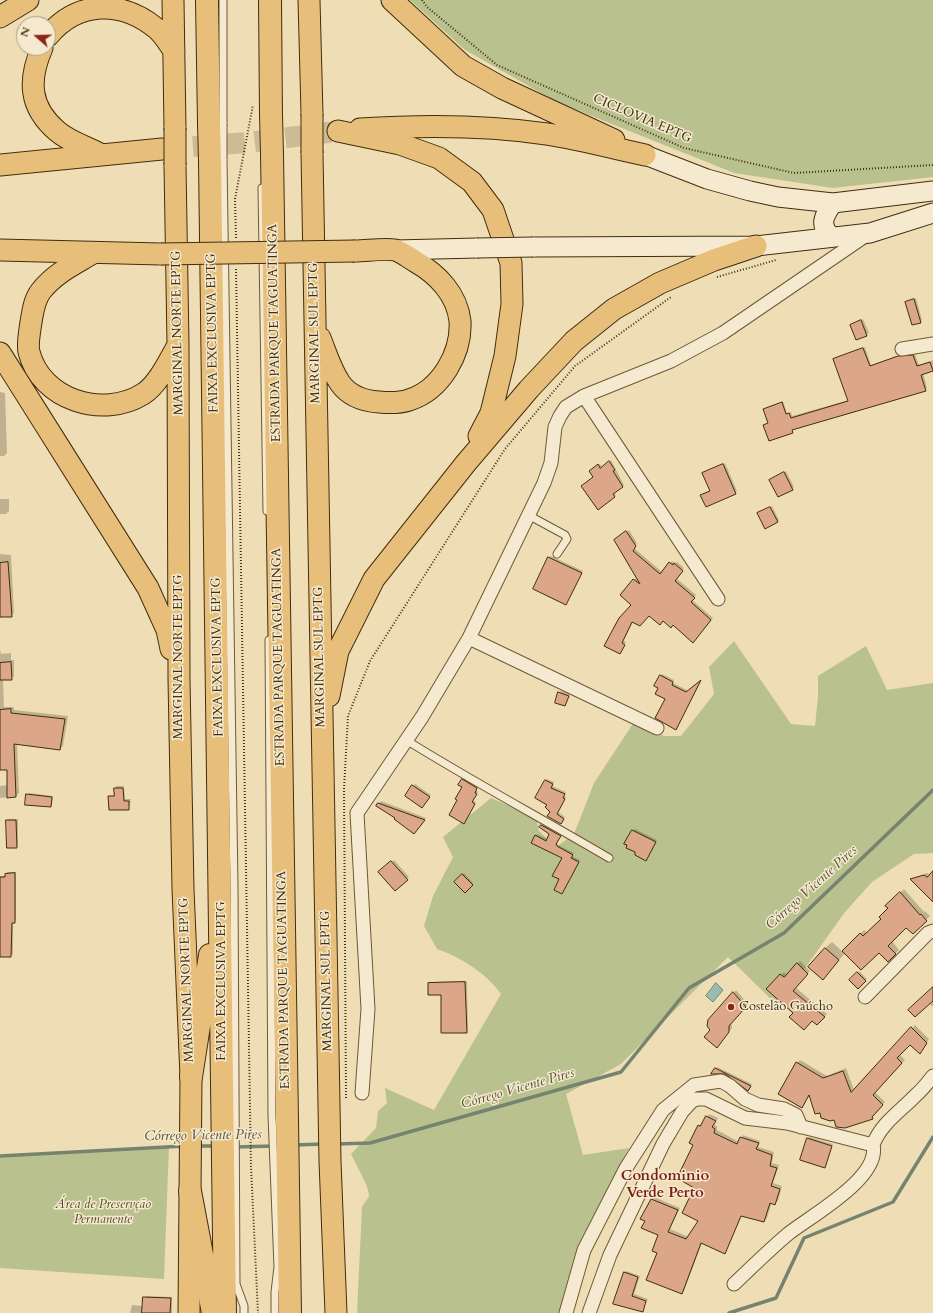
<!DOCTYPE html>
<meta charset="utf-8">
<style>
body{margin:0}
#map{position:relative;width:933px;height:1313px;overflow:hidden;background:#efdeb5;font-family:Cardo,serif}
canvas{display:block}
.north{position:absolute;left:16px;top:16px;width:40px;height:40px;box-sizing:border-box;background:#f5eacf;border:1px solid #ad9e82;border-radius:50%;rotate:290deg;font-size:11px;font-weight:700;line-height:16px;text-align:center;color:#412d0e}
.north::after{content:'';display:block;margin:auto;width:14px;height:18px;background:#8f2418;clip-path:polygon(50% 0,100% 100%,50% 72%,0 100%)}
</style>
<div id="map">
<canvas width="933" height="1313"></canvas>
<div class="north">N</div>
</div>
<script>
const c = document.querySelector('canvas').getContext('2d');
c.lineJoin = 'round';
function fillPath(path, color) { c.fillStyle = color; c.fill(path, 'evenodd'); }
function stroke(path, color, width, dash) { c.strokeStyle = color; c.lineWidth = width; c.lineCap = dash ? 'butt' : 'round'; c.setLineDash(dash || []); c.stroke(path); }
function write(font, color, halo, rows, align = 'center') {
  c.font = font + ' Cardo,serif'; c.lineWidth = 3; c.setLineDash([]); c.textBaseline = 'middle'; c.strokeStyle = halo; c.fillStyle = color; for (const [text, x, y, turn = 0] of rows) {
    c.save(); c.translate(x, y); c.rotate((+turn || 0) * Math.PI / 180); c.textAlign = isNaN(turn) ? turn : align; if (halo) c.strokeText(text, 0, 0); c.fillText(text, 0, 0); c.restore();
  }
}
fillPath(new Path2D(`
 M410,0H933V177L833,188L734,173L557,102L465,50Z
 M734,641L791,724L815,726L818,696V676L866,646L887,690L933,683V853L914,854L872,882L845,912L778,1006L728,957L621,1064L566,1094L583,1155L629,1148L578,1245L559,1313H357L362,1207C364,1203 368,1199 369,1196C370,1188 355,1163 351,1154L376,1128L378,1111L387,1103L385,1088L434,1110L501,994C485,972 462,958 437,949L424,926L433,896L453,857L443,837L491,798L536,817L539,831L556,847L574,834L594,783L634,722L664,736H681L714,694L709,667Z
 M169,1146L164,1279L0,1268V1156Z`), '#b9c18e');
const water = new Path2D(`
 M716,983L723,990L713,1002L706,996Z`);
fillPath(water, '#9abcaf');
stroke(water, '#76836f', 1);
fillPath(new Path2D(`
 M916,298L922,320L920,322L906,302Z
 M863,319L869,333L857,339L852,325Z
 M865,347L871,365L901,355L915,354L919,365L933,360V370L923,373L927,388L793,428L792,432L764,425L769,423L764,409L783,401L787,413L791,412L792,416L849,400L834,359Z
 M0,392L5,393L7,453L4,456H0Z
 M611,460L624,485L614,492L616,495L614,497L594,477L592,470L600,464L602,467Z
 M725,463L737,491L735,493L701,495L710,490L703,473Z
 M786,471L794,487L778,496L770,480Z
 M0,474V499H9V511L6,514H0Z
 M772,506L779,520L777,522L760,512Z
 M629,530L637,543L634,548L662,572L672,561L675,563L677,562L684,568L676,578L696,595L692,600L713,618L695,640L673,624L649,614L633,622L623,641L626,642L620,652L606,645L633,605L634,580L637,577L617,538Z
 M0,554L11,555L14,613L11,616H0Z
 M551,556L583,571L566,604L549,558Z
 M0,649L1,654L11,653V660H14V676L11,679L3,680L4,707H14V710L68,716L63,746L60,749L17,743L19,793L16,796L0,798V786L8,785V769H0Z
 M662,674L674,680L673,683L689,691L701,681L677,727L667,698L660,687Z
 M561,691L570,694L565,705L559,693Z
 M464,778L478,786L476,790L478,792L473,800L476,802L464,822L462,780Z
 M547,779L554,782L552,786L566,792L564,796L566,797L558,812L565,817L562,821L552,811L548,804L545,781Z
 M415,784L431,795L424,805L413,786Z
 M116,786H124L125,799H131L129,809L110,796L115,795Z
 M29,793L53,796L52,805L50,806L27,795Z
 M381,801L426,818L416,831L378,806Z
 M9,819H18V845L16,847L7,821Z
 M543,823L562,834L557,841L558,845L574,853L572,856L580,860L563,891L561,878L563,858L536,836L537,834L547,839L550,834L541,827Z
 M635,829L657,840L647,858L633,831Z
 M394,860L409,877L395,890L380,872Z
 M7,872H16V920L13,922V954L11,956H0V876H6Z
 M933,872V901L912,879L927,873L930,875Z
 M464,873L473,883L465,891L456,882Z
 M904,889L924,912L925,911L930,916L913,933L906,927L892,941L899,950L888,961L879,951L845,953L829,972L825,948L832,942L843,952L864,930L867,933L882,919L889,908L887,906Z
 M800,961L810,971L795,987L827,1014L817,1024L812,1019L794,1013L768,989L784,972L787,975Z
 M859,971L867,979L858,988L850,980Z
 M467,981L468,1030L467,1032L442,994L429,984L431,982Z
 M933,987V1007L929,1003L909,1010Z
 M736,990L748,1004L731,1023L732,1028L719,1044L711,1030Z
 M915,1025L929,1039L920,1053L910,1043L899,1054L905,1060L875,1092L885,1102L872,1118H835L810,1094L802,1107L797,1063L800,1060L827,1076L846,1068L854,1090Z
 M717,1067L752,1084L750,1088L748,1090L725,1073H713Z
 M709,1114L718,1118L714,1125L717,1126V1130L739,1142L743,1135L760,1141L758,1147L774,1152L772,1163L779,1165L773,1183L782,1186L778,1201L775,1203L772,1202L767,1218L764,1221L742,1215L725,1252L702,1243L684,1291L682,1293L658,1253L660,1234L646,1221L652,1199L654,1197L680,1208L670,1229L689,1237L700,1220L696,1187L694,1145L699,1126L703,1124Z
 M809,1137L833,1144L824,1167L808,1138Z
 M626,1271L640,1276L634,1294L648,1299L642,1311L614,1304Z
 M146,1296L172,1297V1313H130L132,1305L143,1306Z`), '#0003');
stroke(new Path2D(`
 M337,1144L370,1143L621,1072L689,988L784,933L933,790
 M295,1145L323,1144
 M197,1146H217
 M235,1147L275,1146
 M0,1156L185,1146
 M729,1313L776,1298L804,1238L893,1202L933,1137`), '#76836f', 3.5);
const building = new Path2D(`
 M914,299L921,323L912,325L905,302Z
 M861,320L867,336L856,340L850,325Z
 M863,348L870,366L898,356L913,355L917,366L930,362L933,371L921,375L926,391L792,430L793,433L769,441L763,425L768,423L763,409L782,402L786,414L789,413L791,418L848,401L833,359Z
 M609,461L615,470L613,471L623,487L613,494L615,497L598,510L581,486L593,477L589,471L598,464L600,468Z
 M723,464L736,494L706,507L700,495L710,491L702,473Z
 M784,472L793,490L778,497L769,480Z
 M770,507L778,522L765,529L757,513Z
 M626,531L636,546L633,551L660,574L669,562L673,565L674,563L683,571L675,581L695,598L691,602L711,620L693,643L673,625L671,628L663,621L660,625L649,616L640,626L632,622L622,643L625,645L620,654L604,646L619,618L631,605L620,595L633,579L640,584L614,540Z
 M548,557L582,573L566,605L533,589Z
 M8,562L12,617H0V563Z
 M11,662L12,680H0V663Z
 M660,675L673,682L672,685L686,692L701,680L676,730L655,718L665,699L655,694L658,688L654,686Z
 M558,692L569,696L565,706L555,703Z
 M11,709V713L65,719L60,750L14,744L16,797L7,798V770H0V710Z
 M462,779L477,788L475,793L477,794L472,802L475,804L464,824L449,815L457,800L455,799L462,787L458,785Z
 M545,780L553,784L551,788L565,794L563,798L565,799L557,814L564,819L561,824L547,816L550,812L545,807L547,805L535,798Z
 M412,785L430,797L422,808L405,796Z
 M114,788H123L124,801H129V810H109L108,796H114Z
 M26,794L52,797L51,807L25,805Z
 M378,803L425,820L414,834L394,819L395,818L376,806Z
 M6,820H16L17,848H7Z
 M541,825L561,836L556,844L557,846L573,855L571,858L579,862L562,894L554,890L559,879L552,876L562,858L531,843L535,835L546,841L549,834L539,827Z
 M632,830L656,842L646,861L635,855V852L626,848L627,845L624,844Z
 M391,861L408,880L395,891L378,872Z
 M933,871V902L910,879L924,875L927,877Z
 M15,873V923H12L11,957H0V877H5V874Z
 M462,874L473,885L465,893L454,882Z
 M900,892L920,915L921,914L927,921L913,934L906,928L888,946L896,954L888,962L879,953L861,970L842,951L860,933L863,936L881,919L879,917L888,908L885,906Z
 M825,948L839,960L823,980L808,967Z
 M797,963L808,974L793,991L825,1017L817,1025L812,1021L804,1030L789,1017L793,1013L766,989L780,974L784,977Z
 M857,972L866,981L858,989L849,980Z
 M465,982L467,1033H441V995H428V983Z
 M933,987V1001L915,1017L908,1010Z
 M733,992L746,1007L729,1026V1032L717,1048L704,1037L710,1030L707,1026L708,1020Z
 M911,1027L927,1043L920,1054L910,1045L897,1058L902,1063L873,1095L883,1105L872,1117L873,1119L845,1128L836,1127L834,1120L830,1121L821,1118L820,1113L815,1114L809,1095L802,1108L778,1094L796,1062L823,1078L843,1071L851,1092Z
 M715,1068L751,1086L748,1091L725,1074H711Z
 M706,1116L716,1121L712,1127L715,1129L714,1133L737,1144L740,1137L759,1143L756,1149L772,1155L770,1166L777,1168L771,1186L780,1189L775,1205L770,1203L764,1222L741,1216L725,1254L701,1243L682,1294L646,1280L657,1253L652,1251L658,1235L641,1228L645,1221L640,1219L651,1199L678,1210L668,1232L686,1239L698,1221L682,1213L694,1188L677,1178L693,1145L689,1143L698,1125L700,1126Z
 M807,1138L832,1146L825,1168L800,1160Z
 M624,1272L638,1277L632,1296L646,1301L643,1312L613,1304Z
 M143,1297L171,1298L170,1313H142Z`);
fillPath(building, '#dca789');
stroke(building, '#412d0e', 1);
stroke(new Path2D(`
 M162,149L253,142L331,132`), '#ccbb94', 21, [21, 10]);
const lane = new Path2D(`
 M223,124V0
 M223,159L234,887L236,1284L244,1306V1313
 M262,188L267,511
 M528,515L565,535L567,539L557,554
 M269,640L272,1115L278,1267L275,1292V1313
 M406,740C472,781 541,818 609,858`);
const street = new Path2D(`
 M902,349L933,344
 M718,599L584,396L671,361L723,333L868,234
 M469,638L657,728
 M865,997L928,933L933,931
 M362,1093L368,1009L357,813L422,717L469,638L544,483L551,463L555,427L560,416L566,407L584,396
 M873,1145C881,1123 901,1111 917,1094C923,1089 928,1082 933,1076
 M566,1313L584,1250L626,1168L663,1110L694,1085L721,1081L730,1086L745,1099L758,1105L784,1109L796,1115L801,1127
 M589,1313L610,1255L663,1144L682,1112L692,1101L697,1099H706L745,1118L787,1123L873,1145C881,1178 809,1217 788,1234C769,1250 752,1267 734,1284`);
const secondary = new Path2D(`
 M645,155L707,179L750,191L778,197L833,203L933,191
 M832,237C818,226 824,215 833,203
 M533,247L756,246L870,233L933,213
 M395,250L477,248`);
const primary = new Path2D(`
 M173,0L175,128
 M309,0L312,114
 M392,0L463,66L502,88L614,140
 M0,17L28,0
 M48,36C78,0 122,0 157,29C164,35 169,44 174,51
 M42,48C28,80 29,107 57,131C68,141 87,147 100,154
 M360,129C422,125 486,125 547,134C580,139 613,148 645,155
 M338,131L400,144L439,158L472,182L493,210L511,263L512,304L505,356L491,413L479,436
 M312,153L330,1161L336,1313
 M0,165L162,149
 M175,165L178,345L179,679L183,889L191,1077L189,1313
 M0,250L161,254
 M93,253C75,264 55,273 41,291C34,300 33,311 31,322C30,330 27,344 29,352C41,400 103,419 143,394C158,385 170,359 178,345
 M320,338C326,353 331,370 340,383C349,396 364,401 379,402C389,403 400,403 409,400C441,390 462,353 460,321C457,294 437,274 416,262C409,258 402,252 395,250C385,248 366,251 355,251
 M0,353L148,588L167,630L171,649
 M329,696L338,651L374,579L466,463L529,389L574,341L614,309L660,283L714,260L756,246`);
const highway = new Path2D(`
 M207,0L209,124
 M270,0L271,115
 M272,154L290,1313
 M210,161L225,1313
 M191,1077L210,955
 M190,1191L213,1313`);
stroke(lane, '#6c5938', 9);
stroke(street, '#6c5938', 15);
stroke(secondary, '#412d0e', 21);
stroke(primary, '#412d0e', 23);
stroke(highway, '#412d0e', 24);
stroke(new Path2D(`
 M422,0L427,7L497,65L684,148L794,173L933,165
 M236,238L235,199L253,105
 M236,269L251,1167L258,1313
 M717,277L776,260
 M346,1098L344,789L348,716L370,661L505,449L575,366L671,297`), '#412d0e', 2, [1, 2]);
stroke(lane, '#f5eacf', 7);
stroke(street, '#f5eacf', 13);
stroke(secondary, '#f5eacf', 19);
stroke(primary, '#e8bf7a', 21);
stroke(highway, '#e8bf7a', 22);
const laneBridge = new Path2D(`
 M223,124V159`);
const secondaryBridge = new Path2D(`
 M477,248L533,247`);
const primaryBridge = new Path2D(`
 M312,114V153
 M175,128V165
 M161,254L355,251`);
const highwayBridge = new Path2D(`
 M271,115L272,154
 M209,124L210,161`);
stroke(laneBridge, '#6c5938', 9, []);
stroke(secondaryBridge, '#412d0e', 21, []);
stroke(primaryBridge, '#412d0e', 23, []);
stroke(highwayBridge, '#412d0e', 24, []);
stroke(laneBridge, '#f5eacf', 7);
stroke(secondaryBridge, '#f5eacf', 19);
stroke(primaryBridge, '#e8bf7a', 21);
stroke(highwayBridge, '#e8bf7a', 22);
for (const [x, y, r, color] of [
 [731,1007,4,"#8f2418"]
]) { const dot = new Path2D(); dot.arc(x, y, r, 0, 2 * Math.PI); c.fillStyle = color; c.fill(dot); stroke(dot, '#f5eacf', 1.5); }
write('13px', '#412d0e', '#f5eacf', [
 ["CICLOVIA EPTG",642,119,23],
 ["MARGINAL NORTE EPTG",178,333,-91],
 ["FAIXA EXCLUSIVA EPTG",213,333,-91],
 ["ESTRADA PARQUE TAGUATINGA",275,333,-91],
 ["MARGINAL SUL EPTG",315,333,-91],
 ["MARGINAL NORTE EPTG",179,657,-90],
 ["FAIXA EXCLUSIVA EPTG",218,657,-91],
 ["ESTRADA PARQUE TAGUATINGA",279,657,-91],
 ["MARGINAL SUL EPTG",320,657,-91],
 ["MARGINAL NORTE EPTG",187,980,-92],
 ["ESTRADA PARQUE TAGUATINGA",284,980,-91],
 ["FAIXA EXCLUSIVA EPTG",222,981,-90],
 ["MARGINAL SUL EPTG",327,981,-91]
]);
write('13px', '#412d0e', '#f5eacf', [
 ["Costelão Gaúcho",739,1007]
], 'left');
write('italic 13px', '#594b28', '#f5eacf', [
 ["Área de Preservção",103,1205],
 ["Permanente",103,1220]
]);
write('italic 14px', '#575136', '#f5eacf', [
 ["Córrego Vicente Pires",812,888,-42],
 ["Córrego Vicente Pires",518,1089,-16],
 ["Córrego Vicente Pires",203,1136,-1]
]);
write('bold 15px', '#7a1f14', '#f5eacf', [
 ["Condominio",665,1177],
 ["Verde Perto",665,1194]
]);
</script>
